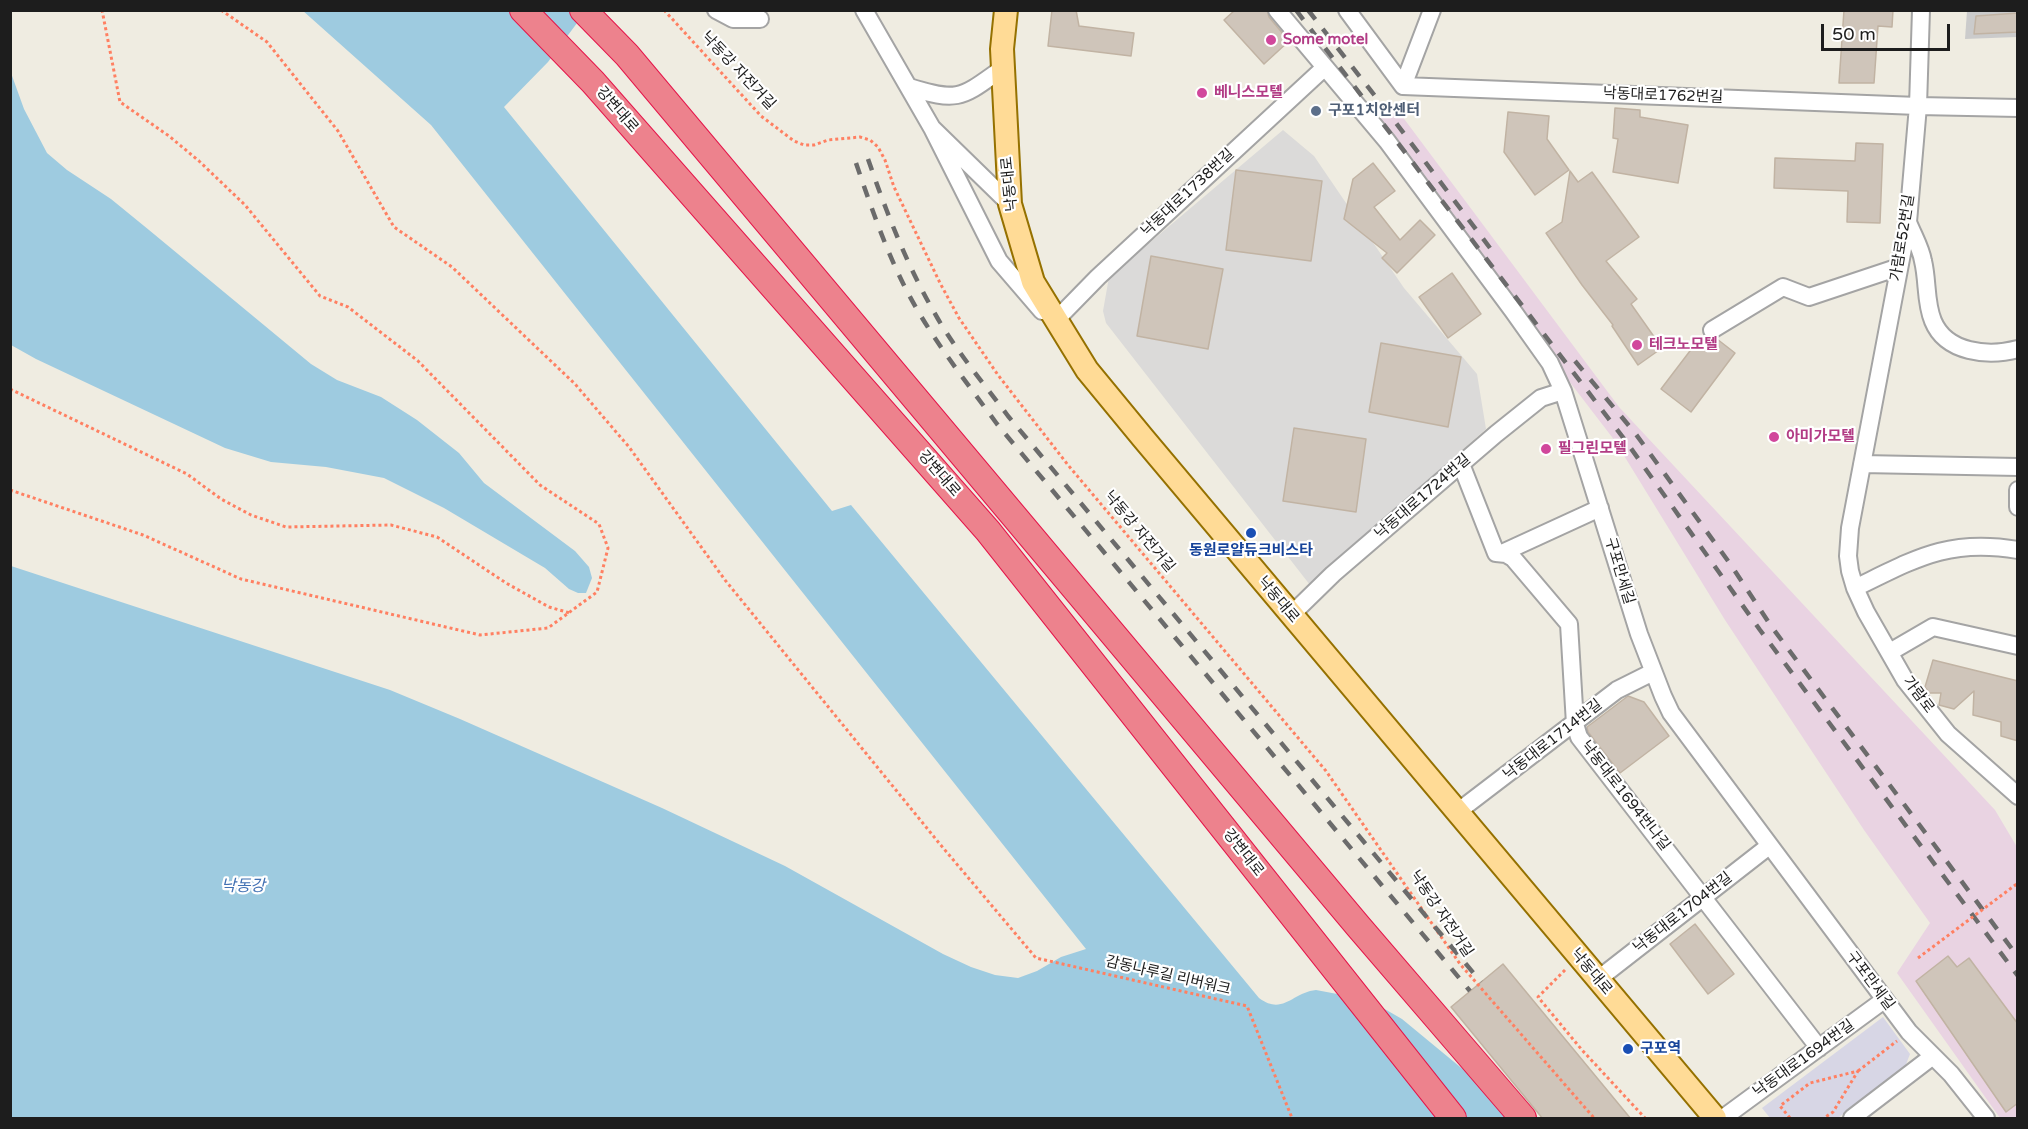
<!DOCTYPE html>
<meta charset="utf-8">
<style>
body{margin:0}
#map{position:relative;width:2028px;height:1129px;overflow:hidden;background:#efece1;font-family:"Varela Round",sans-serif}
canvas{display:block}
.frame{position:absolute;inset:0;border:12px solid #1d1d1d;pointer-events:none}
.scale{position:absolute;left:1821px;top:24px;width:129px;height:27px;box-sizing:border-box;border:3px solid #1d1d1d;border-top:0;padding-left:8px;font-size:18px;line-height:21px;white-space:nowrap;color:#1d1d1d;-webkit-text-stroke:4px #fff;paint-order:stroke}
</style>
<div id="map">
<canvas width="2028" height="1129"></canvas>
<div class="frame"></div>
<div class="scale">50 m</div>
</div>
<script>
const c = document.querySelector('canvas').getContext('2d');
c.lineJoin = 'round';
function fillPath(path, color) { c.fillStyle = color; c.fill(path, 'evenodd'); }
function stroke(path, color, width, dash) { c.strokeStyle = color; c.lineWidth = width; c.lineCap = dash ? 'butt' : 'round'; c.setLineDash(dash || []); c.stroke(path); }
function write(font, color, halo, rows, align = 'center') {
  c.font = font + ' "Varela Round","Noto Sans KR",sans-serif'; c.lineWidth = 4.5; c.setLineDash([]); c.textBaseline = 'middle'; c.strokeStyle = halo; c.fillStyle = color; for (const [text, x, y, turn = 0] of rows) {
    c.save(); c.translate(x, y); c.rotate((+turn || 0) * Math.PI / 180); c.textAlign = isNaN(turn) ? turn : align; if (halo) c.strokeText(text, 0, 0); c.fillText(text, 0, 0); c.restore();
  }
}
fillPath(new Path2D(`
 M1283,130L1314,156L1404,288L1477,374L1486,429L1310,585L1106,323L1103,311L1109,277Z`), '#dbdad9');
fillPath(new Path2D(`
 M1396,108L1619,407L1995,810L2017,847V1118H2000L1897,973L1930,923L1864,830L1725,620L1615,441L1371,123Z`), '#e9d3e2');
fillPath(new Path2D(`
 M1967,11H2017V37L1965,39Z`), '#cbcbcb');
fillPath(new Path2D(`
 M1883,1017L1910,1054L1905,1067L1838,1118H1770L1762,1108Z`), '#d7d6e5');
fillPath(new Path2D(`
 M302,10L586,11L548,62L504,107L832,511L851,505L1259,998C1283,1016 1293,992 1316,990L1369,1000L1402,1019L1482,1085L1515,1118H11V566L390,690L460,719L662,808L785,866L943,954L971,967L995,975L1018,978L1037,971L1061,957L1086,949L431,125Z
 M11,73L24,109L47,153L67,170L111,199L149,230L311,364L337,380L381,397L417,420L459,453L484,483L575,551L589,567L592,578L586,593H578L569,589L545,568L444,508L384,478L326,467L271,462L225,448L36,359L11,345Z`), '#9ecbe0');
const building = new Path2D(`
 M1052,10H1076L1079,26L1134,33L1131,56L1048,46Z
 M1235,10H1267L1269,17L1289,41L1264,64L1224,20Z
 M1844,10H1893L1892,27L1878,26L1874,83H1839Z
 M2018,13V32L1974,34L1976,16Z
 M1615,108L1640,110V117L1688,125L1678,183L1613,172L1618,139L1613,138Z
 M1508,112L1549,116L1547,139L1569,170L1535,195L1504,152Z
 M1856,143L1883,144L1880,223L1847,222L1848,191L1774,188L1775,158L1855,161Z
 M1373,163L1395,191L1374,207L1400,240L1420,220L1435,235L1397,273L1382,258L1387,253L1344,219L1353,179Z
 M1236,170L1322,181L1311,261L1226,250Z
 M1570,171L1578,182L1592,172L1639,237L1606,261L1637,299L1631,304L1662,348L1638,365L1612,326L1613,325L1582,285L1546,233L1562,222Z
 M1151,256L1223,269L1208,349L1137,336Z
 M1452,273L1481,314L1448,338L1419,297Z
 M1706,338L1712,340L1717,339L1735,353L1691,412L1661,389L1693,347Z
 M1381,343L1461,357L1448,427L1369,412Z
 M1294,428L1366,439L1356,512L1283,501Z
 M1933,660L2018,681V741L2001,736V722L1973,715L1974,691L1954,709L1939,705L1941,693H1929L1925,687Z
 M1628,696L1644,702L1669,736L1620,773L1588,732L1587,727Z
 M1695,924L1734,974L1708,994L1670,944Z
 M1948,956L1957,967L1969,958L2018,1024V1103L2006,1112L1916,981Z
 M1503,964L1631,1119H1543L1451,1007Z`);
fillPath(building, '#cfc5ba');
stroke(building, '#c1b3a3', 1.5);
const minor = new Path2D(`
 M716,10L733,19H760
 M864,10L932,128L1010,204
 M1277,10L1387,141L1513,311L1550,363L1563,391L1639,634L1663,696L1671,713L1909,1032L1951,1074L1986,1118
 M1347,10L1403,86L1918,106L2018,108
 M1921,10L1918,106L1908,222L1850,528L1848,556L1850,571L1855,588L1866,612L1905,680L1948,734L2018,796
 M1403,86L1432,10
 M909,87C960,103 962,97 1003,68
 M932,128L999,261L1042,311
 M1908,222C1913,235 1921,248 1923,261C1928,281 1925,302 1933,321C1946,353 1988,357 2018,349
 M1055,321L1098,277L1324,68
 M1712,330L1783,287L1809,297L1899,267
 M1461,464L1496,553L1506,554L1513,558L1569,624L1575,724L1579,737L1819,1048
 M1862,464L2018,467
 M2018,490V507
 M1502,553L1600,508
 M1855,588C1915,559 1948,538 2018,550
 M1291,615L1333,574L1496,434L1541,398L1563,391
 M1890,652L1933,627L2018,646
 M1456,813L1617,690L1653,672
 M1597,980L1769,846
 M1723,1118L1884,1000
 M1852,1118L1933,1056`);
const major = new Path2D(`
 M1006,10L1002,49L1010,204L1033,282L1087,370L1143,438L1715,1118`);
const highway = new Path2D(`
 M523,10L593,82L988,531L1453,1118
 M583,10L627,55L1358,926L1523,1118`);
stroke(minor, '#a4a4a4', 20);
stroke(major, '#957100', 26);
stroke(highway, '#e5164b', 28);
stroke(new Path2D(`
 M221,10L267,42L338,131L394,227L452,267L575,384L629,447L725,580L939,843L1036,958L1247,1006L1292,1118
 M664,10L761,116L794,141L804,145H814L828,140L860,137L870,140L878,147L885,160L894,187L940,283L959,318L998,375L1068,465L1326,771L1460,964L1594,1118
 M10,389L187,474L221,499L251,515L286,527L391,525L437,537L506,583L549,607L570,613
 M10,490L143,535L241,579L480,635L548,628L597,592L608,548L599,524L540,485L418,361L348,307L320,296L245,205L199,161L169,136L120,102L102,10
 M1565,970L1538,997L1582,1050L1645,1118
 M1858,1071L1897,1041
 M1790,1118L1780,1106L1810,1083L1858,1071L1833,1112L1824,1118`), '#ff8062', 3, [3, 3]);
stroke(minor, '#fff', 16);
stroke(major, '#ffdb96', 22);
stroke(highway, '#ed828d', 26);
stroke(new Path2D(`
 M1296,10L1625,440L1760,630L2018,976
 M1308,10L1396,123L1490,248
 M868,159C887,214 908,268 938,319C958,353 984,384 1008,416L1481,982
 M856,163C869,201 882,239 899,275C924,329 962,376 997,424L1470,991
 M1575,361L1635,433L1731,565L1771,626L2018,957`), '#6b6b6b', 4.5, [12, 12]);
stroke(new Path2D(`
 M1918,958L2018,883`), '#ff8062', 3, [3, 3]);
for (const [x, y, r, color] of [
 [1271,40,6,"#d1479c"],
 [1202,93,6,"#d1479c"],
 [1316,111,6,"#5c6f8a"],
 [1637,345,6,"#d1479c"],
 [1774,437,6,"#d1479c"],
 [1546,449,6,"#d1479c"],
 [1251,533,6,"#1a4fb4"],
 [1628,1049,6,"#1a4fb4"]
]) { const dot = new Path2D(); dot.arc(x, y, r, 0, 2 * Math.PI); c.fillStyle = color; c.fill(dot); stroke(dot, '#fff', 2); }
write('bold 15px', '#b23c85', '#fff', [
 ["Some motel",1283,40],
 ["베니스모텔",1214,93],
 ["테크노모텔",1649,345],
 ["아미가모텔",1786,437],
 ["필그린모텔",1558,449]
], 'left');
write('15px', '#1d1d1d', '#fff', [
 ["낙동강 자전거길",738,71,47],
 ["낙동대로1762번길",1663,96,2],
 ["강변대로",617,110,49],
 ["낙동대로",1010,184,-96],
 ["낙동대로1738번길",1188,193,-43],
 ["가람로52번길",1903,238,-81],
 ["강변대로",939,474,49],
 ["낙동대로1724번길",1423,497,-41],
 ["낙동강 자전거길",1139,532,50],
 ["구포만세길",1619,571,73],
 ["낙동대로",1278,600,50],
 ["가람로",1918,695,53],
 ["낙동대로1714번길",1553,740,-38],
 ["낙동대로1694번나길",1625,796,52],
 ["강변대로",1243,853,52],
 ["낙동대로1704번길",1683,913,-38],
 ["낙동강 자전거길",1441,914,56],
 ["낙동대로",1591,972,50],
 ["감동나루길 리버워크",1168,976,13],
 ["구포만세길",1870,981,53],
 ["낙동대로1694번길",1804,1059,-36]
]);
write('bold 15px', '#4e5e75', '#fff', [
 ["구포1치안센터",1328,111]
], 'left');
write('bold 15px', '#164399', '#fff', [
 ["동원로얄듀크비스타",1251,551],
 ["구포역",1640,1049,"left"]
]);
write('italic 16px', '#4271b3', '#fff', [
 ["낙동강",243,887]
]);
</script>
